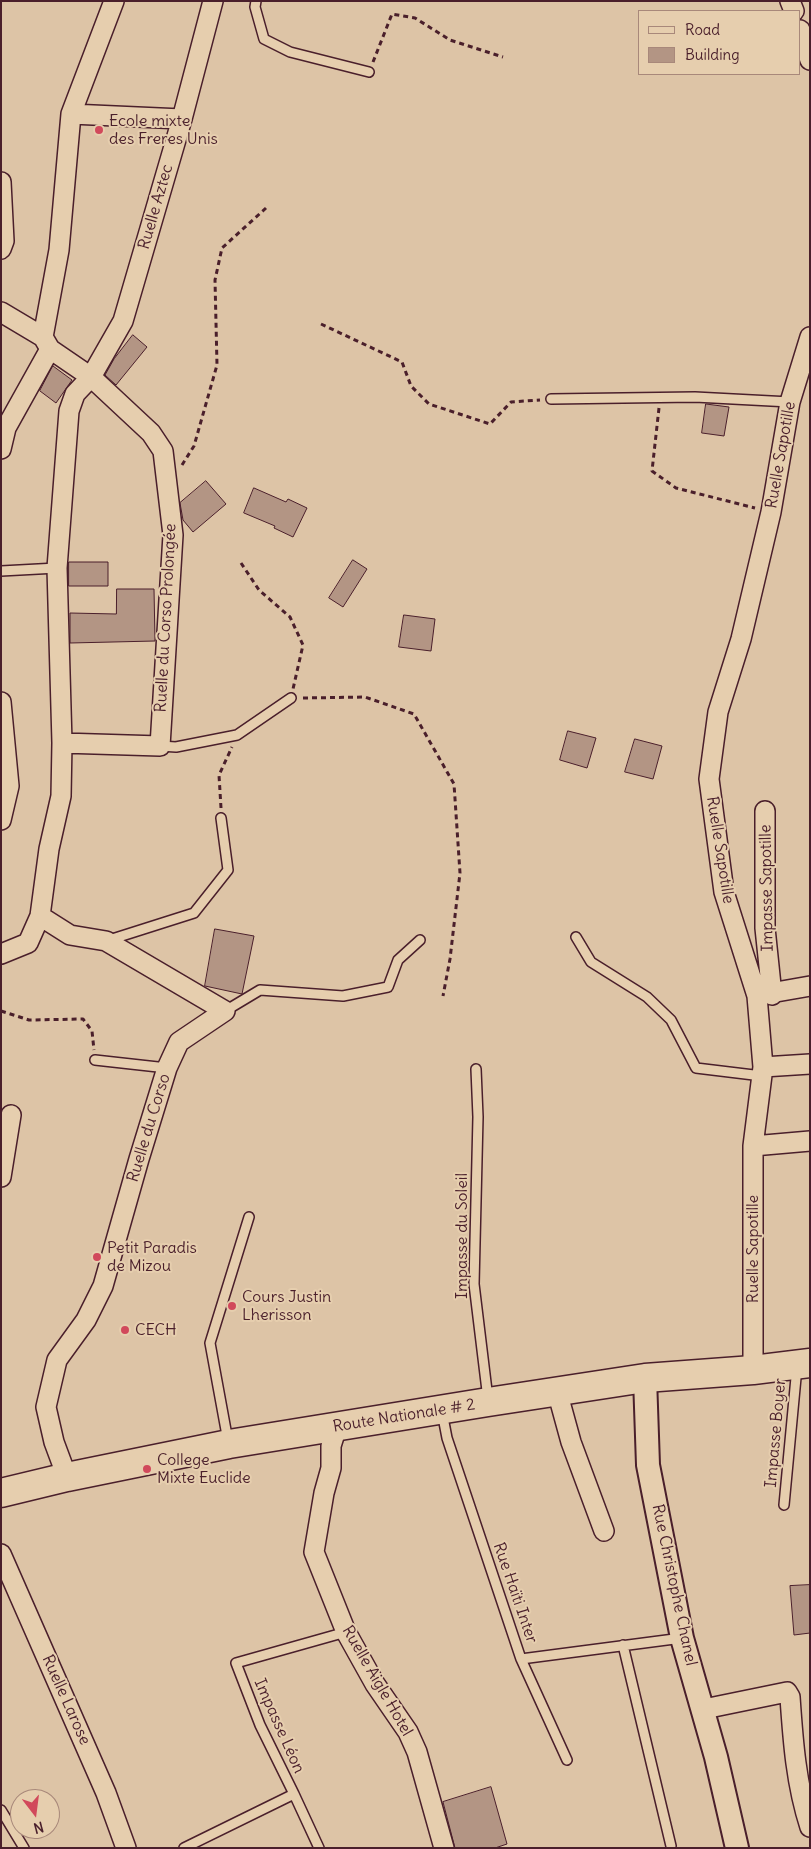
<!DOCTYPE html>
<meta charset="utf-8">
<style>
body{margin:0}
#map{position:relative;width:811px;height:1849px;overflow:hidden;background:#ddc4a6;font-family:Delius,sans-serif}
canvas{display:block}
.frame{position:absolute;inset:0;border:2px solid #4a1f2b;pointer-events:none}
.legend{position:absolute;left:638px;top:10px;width:162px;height:65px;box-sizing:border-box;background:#e6ceae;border:1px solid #a8887a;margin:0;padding:6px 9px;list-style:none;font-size:15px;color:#4a1f2b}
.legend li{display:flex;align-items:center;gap:10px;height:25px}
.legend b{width:25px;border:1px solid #a8887a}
.north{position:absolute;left:10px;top:1789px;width:50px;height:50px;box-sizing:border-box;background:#e6ceae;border:1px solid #a8887a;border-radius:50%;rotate:165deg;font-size:14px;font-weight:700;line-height:20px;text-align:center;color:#4a1f2b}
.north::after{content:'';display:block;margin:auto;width:18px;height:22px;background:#d1495b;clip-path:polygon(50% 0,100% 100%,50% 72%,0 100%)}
</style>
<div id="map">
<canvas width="811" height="1849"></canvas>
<div class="frame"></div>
<ul class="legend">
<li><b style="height:6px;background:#e6ceae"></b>Road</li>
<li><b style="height:14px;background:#b39584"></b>Building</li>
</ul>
<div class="north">N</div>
</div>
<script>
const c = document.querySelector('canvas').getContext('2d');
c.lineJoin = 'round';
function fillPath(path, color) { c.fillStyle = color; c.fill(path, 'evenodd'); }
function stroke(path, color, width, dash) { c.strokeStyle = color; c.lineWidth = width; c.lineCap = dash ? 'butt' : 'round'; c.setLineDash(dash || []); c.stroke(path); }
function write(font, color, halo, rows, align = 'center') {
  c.font = font + ' Delius,sans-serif'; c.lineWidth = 4; c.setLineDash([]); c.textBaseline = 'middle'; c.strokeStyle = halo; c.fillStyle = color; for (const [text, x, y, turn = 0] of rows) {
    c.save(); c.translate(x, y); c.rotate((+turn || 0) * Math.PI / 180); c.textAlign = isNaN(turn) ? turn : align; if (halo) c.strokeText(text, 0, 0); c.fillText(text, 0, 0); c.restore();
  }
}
const building = new Path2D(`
 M133,335L147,347L116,385L105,375L114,359Z
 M53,366L72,380L56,403L40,391Z
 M706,404L729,407L724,436L702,433Z
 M206,481L226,504L193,532L183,520L180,503Z
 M254,488L286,502L288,499L307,508L293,537L274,528L275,526L244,513Z
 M353,560L367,569L343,607L329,598Z
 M69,562H108V586H69Z
 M117,589H154L155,641L70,643V613L116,614Z
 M404,615L435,619L431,651L399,647Z
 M568,731L596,738L587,768L560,760Z
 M635,739L662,746L653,779L625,772Z
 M215,929L254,936L242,994L205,986Z
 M810,1585V1633L794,1635L790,1586Z
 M491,1787L507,1844L495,1848H455L443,1802Z`);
fillPath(building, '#b39584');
stroke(building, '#4a1f2b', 1);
const service = new Path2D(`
 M256,1L255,7L264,39L290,52L369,72
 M551,399L695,397L790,402
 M1,571L57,568
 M160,746L176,747L237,735L291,698
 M576,937L591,962L647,997L671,1020L696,1068L762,1076
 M109,940L194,913L228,870L221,818
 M225,1011L260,990L343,996L388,987L398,960L420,940
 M95,1060L167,1068
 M476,1069L478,1117L474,1284L488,1399
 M442,1412L447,1438L521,1659L682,1638
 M228,1441L210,1343L249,1217
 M784,1505L797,1367
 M623,1645L671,1846
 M521,1659L567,1760
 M294,1794L319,1848
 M1,1810L24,1848
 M184,1848L294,1794L260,1725L236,1663L346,1632`);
const minor = new Path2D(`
 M790,1L794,11
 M800,30L810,60
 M71,114L182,119
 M1,182L4,241L1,249
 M1,312L43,337L50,349L91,377L123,321L182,119L213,1
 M43,337L59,250L71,114L114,1
 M1,449L6,428L50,349
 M1,702L9,786L1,820
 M765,811V928L772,995
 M40,916L49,849L61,796L62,743L57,568L69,411L75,394L91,377L151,433L163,451L173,535L160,746L62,743
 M1,954L28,943L40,916L70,935L106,941L225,1011L179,1042L167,1068L139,1159L103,1286L86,1320L57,1360L46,1407L54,1442L67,1477
 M759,995L810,986
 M763,1067L810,1064
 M753,1146L810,1141
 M1,1177L11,1115
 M753,1370V1146L763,1067L757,996L724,892L709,779L718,712L741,639L771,512L790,402L810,337
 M557,1391L571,1442L604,1531
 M337,1427L331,1446V1468L324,1493L314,1552L346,1632L375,1684L408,1732L417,1752L444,1848
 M1,1554L106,1793L126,1848
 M704,1709L787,1692L790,1697C793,1741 796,1784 810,1827`);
const tertiary = new Path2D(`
 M645,1378L648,1465L682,1638L716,1757L737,1848`);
const primary = new Path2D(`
 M1,1493L67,1477L229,1444L488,1402L645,1378L753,1370L810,1363`);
stroke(service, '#4a1f2b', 12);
stroke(minor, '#4a1f2b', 22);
stroke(tertiary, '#4a1f2b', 26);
stroke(primary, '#4a1f2b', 31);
stroke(new Path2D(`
 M373,62L392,14L415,18L450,40L503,57
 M321,324L402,362L411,386L429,404L490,424L511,402L540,400
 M659,408L652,471L676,488L755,508
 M182,465L194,446L217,365L215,280L222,248L266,208
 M241,563L259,590L290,617L303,645L293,689
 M303,698L365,697L414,714L454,784L460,873L450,959L443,996
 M221,808L219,775L232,747
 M1,1011L29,1020L83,1019L92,1031L94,1050`), '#4a1f2b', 3, [5, 4]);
stroke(service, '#e6ceae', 9);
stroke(minor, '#e6ceae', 19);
stroke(tertiary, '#e6ceae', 22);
stroke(primary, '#e6ceae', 28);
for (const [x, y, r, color] of [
 [99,130,5,"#d1495b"],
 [97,1257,5,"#d1495b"],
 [232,1306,5,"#d1495b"],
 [125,1330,5,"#d1495b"],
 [147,1469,5,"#d1495b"]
]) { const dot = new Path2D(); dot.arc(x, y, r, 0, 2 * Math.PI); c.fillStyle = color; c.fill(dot); stroke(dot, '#e6ceae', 2); }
write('16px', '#4a1f2b', '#e6ceae', [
 ["Ecole mixte",109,121],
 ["des Freres Unis",109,139],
 ["Petit Paradis",107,1248],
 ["de Mizou",107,1266],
 ["Cours Justin",242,1297],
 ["Lherisson",242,1315],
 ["CECH",135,1330],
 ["College",157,1460],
 ["Mixte Euclide",157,1478]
], 'left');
write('16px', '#4a1f2b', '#e6ceae', [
 ["Ruelle Aztec",156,207,-74],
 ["Ruelle Sapotille",781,455,-80],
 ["Ruelle du Corso Prolongée",166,618,-87],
 ["Ruelle Sapotille",720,850,81],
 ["Impasse Sapotille",767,888,-91],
 ["Ruelle du Corso",149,1128,-73],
 ["Impasse du Soleil",462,1236,-90],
 ["Ruelle Sapotille",753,1249,-90],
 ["Route Nationale # 2",404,1416,-9],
 ["Impasse Boyer",776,1433,-85],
 ["Rue Christophe Chanel",674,1585,78],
 ["Rue Haïti Inter",515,1593,71],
 ["Ruelle Aigle Hotel",377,1681,60],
 ["Ruelle Larose",66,1700,66],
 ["Impasse Léon",279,1726,66]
]);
</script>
